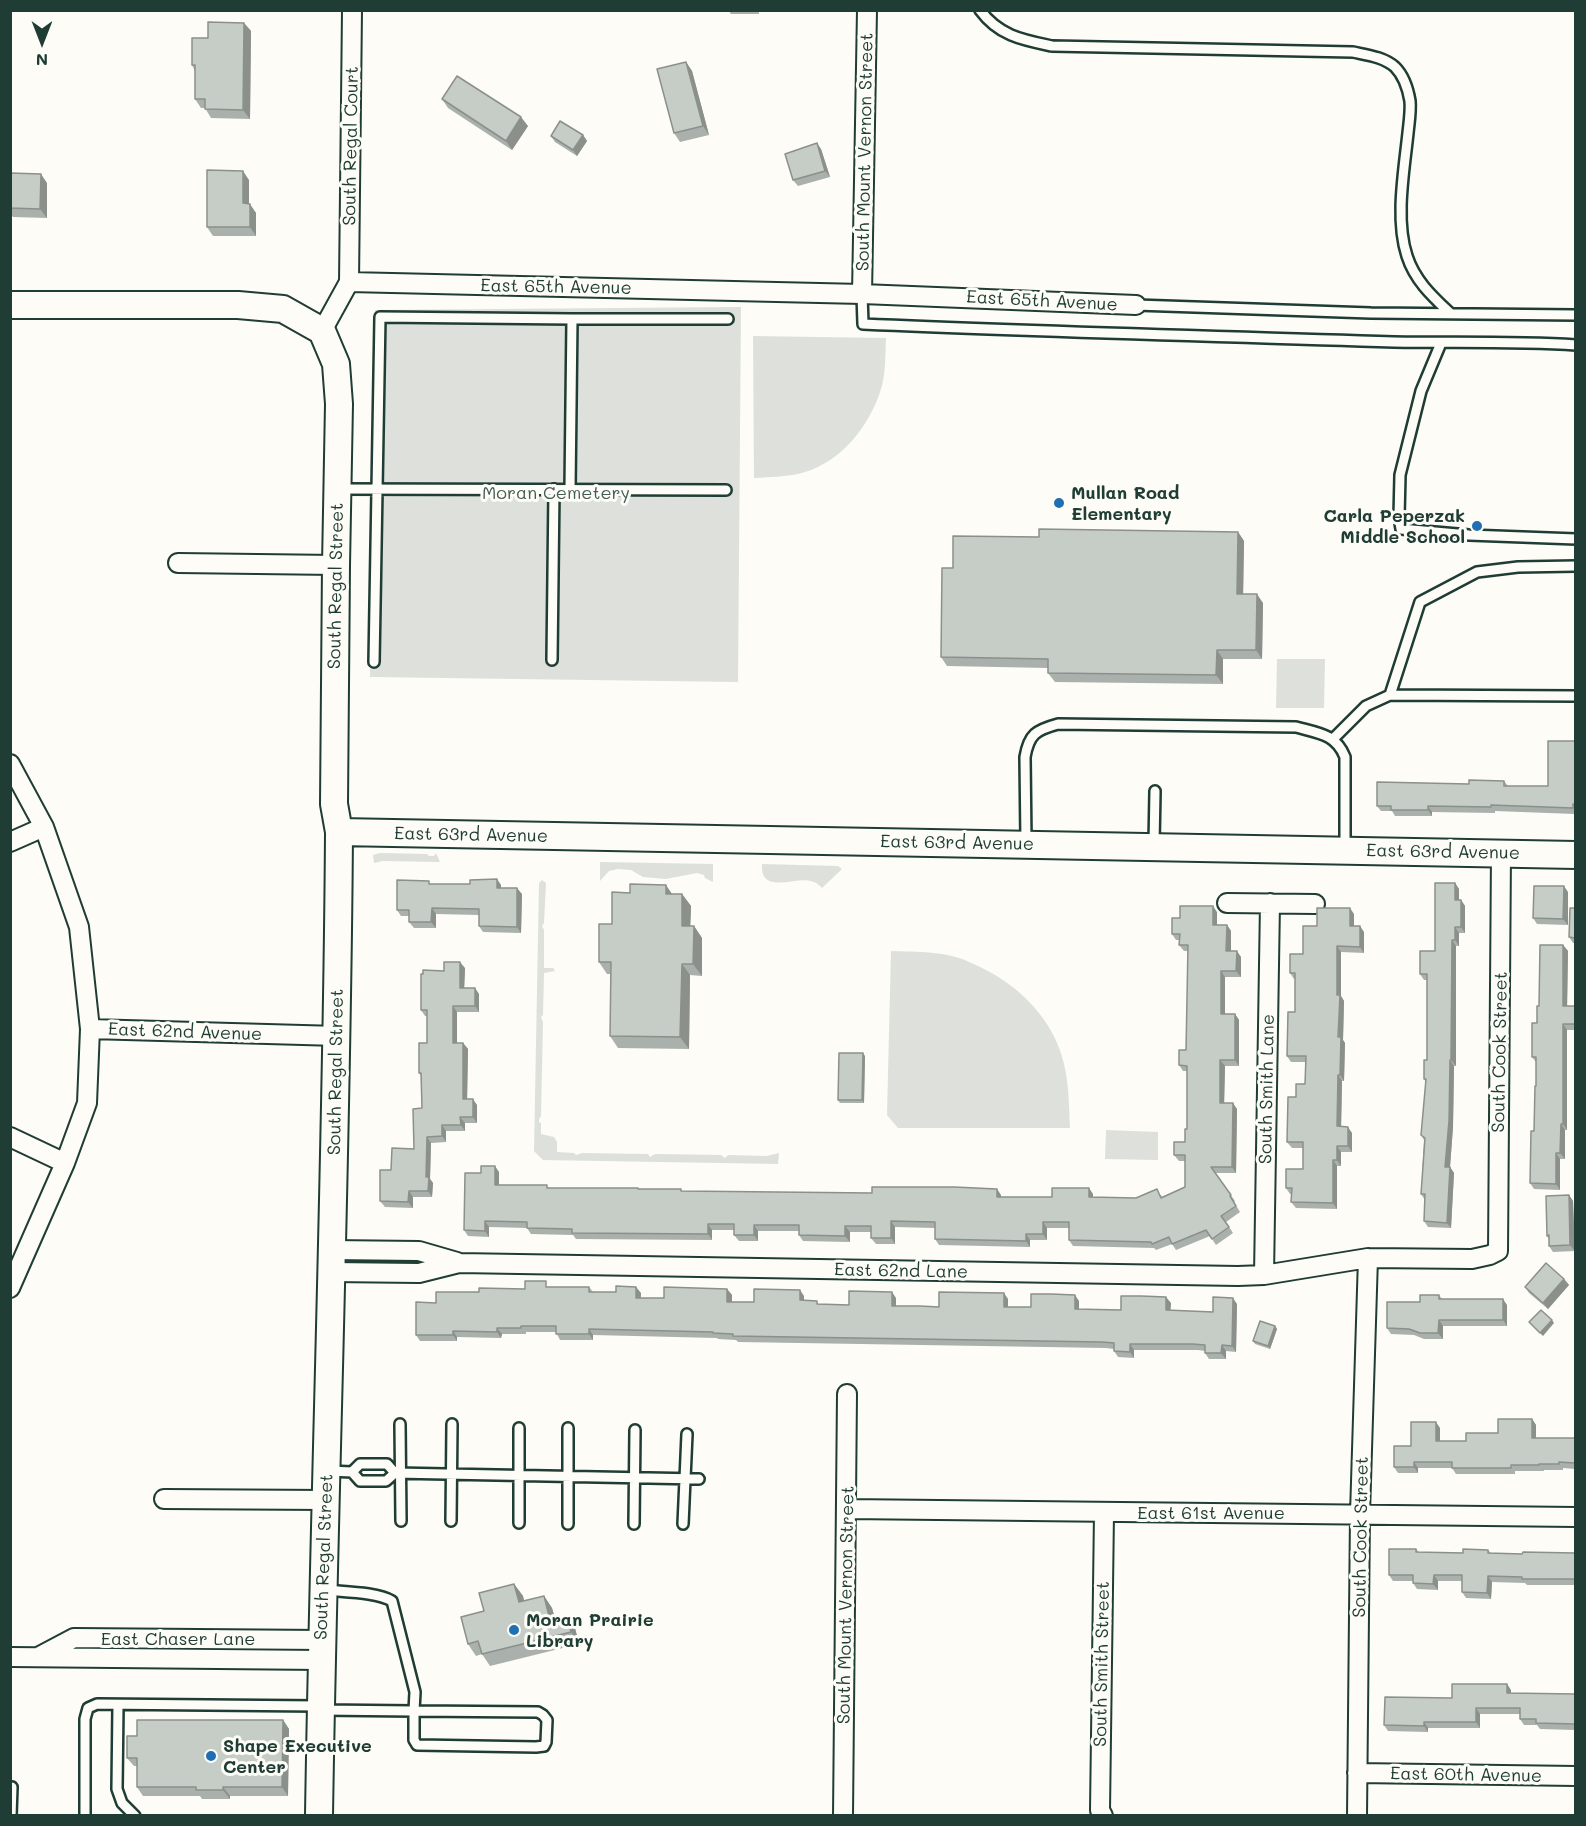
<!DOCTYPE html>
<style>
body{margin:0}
#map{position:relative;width:1586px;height:1826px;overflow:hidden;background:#fdfcf7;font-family:Mali,sans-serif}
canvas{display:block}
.frame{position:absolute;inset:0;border:12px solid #1f3d34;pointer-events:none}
.north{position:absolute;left:12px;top:12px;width:60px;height:60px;-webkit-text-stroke:4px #fdfcf7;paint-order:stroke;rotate:180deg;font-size:16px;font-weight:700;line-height:24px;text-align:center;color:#1f3d34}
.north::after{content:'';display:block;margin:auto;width:21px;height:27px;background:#1f3d34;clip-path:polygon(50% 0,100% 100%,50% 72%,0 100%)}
</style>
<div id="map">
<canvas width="1586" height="1826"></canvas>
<div class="frame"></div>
<div class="north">N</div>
</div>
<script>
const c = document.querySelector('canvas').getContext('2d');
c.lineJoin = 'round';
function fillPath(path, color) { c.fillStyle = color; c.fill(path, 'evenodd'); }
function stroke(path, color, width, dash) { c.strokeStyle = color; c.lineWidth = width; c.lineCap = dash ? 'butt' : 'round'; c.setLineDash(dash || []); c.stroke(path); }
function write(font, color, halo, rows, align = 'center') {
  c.font = font + ' Mali,sans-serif'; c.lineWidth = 6; c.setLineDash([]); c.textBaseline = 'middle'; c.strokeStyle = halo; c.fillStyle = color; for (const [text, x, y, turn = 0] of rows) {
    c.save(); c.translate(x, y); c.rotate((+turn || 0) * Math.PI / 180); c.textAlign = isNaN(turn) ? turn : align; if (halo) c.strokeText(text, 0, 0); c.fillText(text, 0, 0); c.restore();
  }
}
fillPath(new Path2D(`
 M741,307L738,682L370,677L375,310Z
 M753,336L886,338C885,354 886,373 881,389C870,425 842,461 805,472C789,477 770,477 754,478Z
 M1277,659H1325L1324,708H1276Z
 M380,853L427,854L429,856H434L436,853L440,862L383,861L374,863L373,855Z
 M600,862L713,864V882L705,878L704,875L697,873L666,879L643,877L631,870L618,869L609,871L600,881Z
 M762,864L838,866L842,869L822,888C820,886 817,883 814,882C798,874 760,897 762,864Z
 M542,880L546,883L544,923L542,926L544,930V968H553L555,971L544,973L543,1015L541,1017L543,1022L541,1116L539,1119V1122L541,1123V1134L554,1137L557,1142V1152L574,1153L576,1155L582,1153L648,1154L650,1157L655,1154L721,1155L725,1158L728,1155L767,1156L779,1153L778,1164L543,1160L534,1151L539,883Z
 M891,951C914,952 937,951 959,958C966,960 973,964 980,967C1020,986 1054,1020 1064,1064C1069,1085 1069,1106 1070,1128H898L887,1115Z
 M1106,1130L1158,1132V1160L1105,1159Z`), '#dde0db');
const lane = new Path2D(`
 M980,10C999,36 1023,40 1052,46L1353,52C1367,55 1384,57 1395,67C1404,76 1408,89 1410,101C1411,111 1409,123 1408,133C1404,171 1395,220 1407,256C1415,281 1433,297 1451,314
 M862,294L863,324C1040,332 1217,336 1394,342C1455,343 1515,341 1576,345
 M1136,305L1371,313L1576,315
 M1441,343L1421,391L1400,475L1399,517L1401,529L1469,535L1576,539
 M340,489L726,490
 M570,489L572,319H728
 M552,660L554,489
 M374,662L380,317L572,319
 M1390,695L1420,602L1477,572L1518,567L1576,566
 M1333,739L1366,706L1390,695L1576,696
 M1026,842L1025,757C1029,734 1036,730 1058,724L1296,727C1318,733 1336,734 1345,757V850
 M1154,844L1155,791
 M400,1424L401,1521
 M329,1471L352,1472L360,1481H386L395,1473L387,1464H360L352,1472
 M395,1473L699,1479
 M451,1521L452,1424
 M519,1523V1428
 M568,1524V1428
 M634,1524L635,1430
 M683,1524L687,1434
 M118,1705L117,1789L122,1803L135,1816
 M321,1710L414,1711L415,1692L392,1601C377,1592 344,1592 326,1590
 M414,1711L538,1712L543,1715L547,1720L546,1742L544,1746L536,1747L417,1745L414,1740Z
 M11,1816L12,1787
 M85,1816V1719L88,1708L97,1704L318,1706`);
const street = new Path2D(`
 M349,282L352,10
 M862,294L867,10
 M322,331L349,282L862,294L1136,305
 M178,563L336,565
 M10,764L44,827L79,927L90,1029L87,1103L65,1163L10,1288
 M10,842L44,827
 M1227,903L1315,904
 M90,1029L338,1036
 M10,1137L65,1163
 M331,1250L419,1251L457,1262
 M331,1272L419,1273L459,1263L1238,1276L1264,1275L1368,1258L1472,1259L1490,1255L1498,1251L1501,853
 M1264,1275L1270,903
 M164,1499L326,1500
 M847,1509L1576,1517
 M40,1656L74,1638L322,1640
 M10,1657L321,1660
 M1357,1773L1576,1776
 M843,1816L847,1394
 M1103,1816L1100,1810L1104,1513
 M1357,1816L1360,1514L1368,1258`);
const secondary = new Path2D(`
 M10,305H238L283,309L322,331L336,364L339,404L336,565L334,804L339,832C337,1160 324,1488 319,1816
 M339,832L1576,855`);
stroke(lane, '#1f3d34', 14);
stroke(street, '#1f3d34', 22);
stroke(secondary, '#1f3d34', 30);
stroke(lane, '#fdfcf7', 9);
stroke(street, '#fdfcf7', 18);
stroke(secondary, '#fdfcf7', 26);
fillPath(new Path2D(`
 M728,10H759V14H731Z
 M244,23L251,31L250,119L211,118L205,108H201L195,99V71L192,65L208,38Z
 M686,62L692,71L709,135L680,142L674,133Z
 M442,99L528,126L512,150L448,108Z
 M583,135L587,141L577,156L555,142L551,136Z
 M821,149L830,177L798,186L793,180Z
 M10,173L47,183V218L13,217L10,213Z
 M249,180V204L256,213V236H213L207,227Z
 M1238,532L1244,541L1243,594L1263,603L1262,659H1223V684L1055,682L1048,673V668L947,666L941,657L1039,537Z
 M1575,741V814L1495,811V813L1432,812V816H1395L1392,811H1381L1377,806L1469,784L1504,781L1508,786H1548Z
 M1455,883L1459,889V900H1461L1465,906V933H1459V946H1456V1066H1454L1453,1127L1450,1167L1454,1173L1451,1228L1428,1227L1424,1221L1425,1200L1421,1194L1424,1140L1421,1135L1426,1082L1424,1079L1427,1060V980H1424L1420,974L1435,951Z
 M431,884L501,885V888L522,894L521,933L483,932L479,926V915L436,914V928H414L409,922V916H401L397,910Z
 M1568,892V925L1537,924L1533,918Z
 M672,894H682L691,906L690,926H694L702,938V976L690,975L689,1049L618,1048L610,1036L611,974H607L599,962L612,924Z
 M1575,908V943H1573L1569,937Z
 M1217,912V925H1227L1231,931V951L1241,957V977H1225V1014H1235L1239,1020V1066H1225L1224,1103L1237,1109L1236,1173H1215L1235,1201L1234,1202L1240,1212L1226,1222L1233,1233L1216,1245L1210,1236L1176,1250L1172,1244L1156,1250L1154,1248L1073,1246L1069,1240V1228H1047V1240H1030V1247L939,1245L935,1239V1228L895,1227V1244H876L871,1238V1232H850V1242L803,1241L799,1235V1231H758V1241H739L734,1235V1230H712V1240L576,1239L573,1235L531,1234L527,1228L489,1227V1237L468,1236L464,1230L481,1173L499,1172V1185L550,1188L639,1189L682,1191L1001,1195V1197H1052L1093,1194V1197L1136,1198L1161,1195L1162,1197L1185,1187V1161H1179L1174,1155L1185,1142L1187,1129V1071H1183L1179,1065L1186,1050L1188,951H1184L1179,945V940H1176L1172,934L1180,918Z
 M1354,914V926L1364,932V953L1341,952V996L1344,1001L1343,1040L1345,1043L1344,1081H1342L1341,1126L1352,1133V1152H1341V1166H1337V1209L1296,1208L1291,1202V1194H1290L1286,1188L1303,1169V1148H1292L1287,1142L1296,1097L1305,1084L1306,1062H1291L1287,1056L1295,1012V979H1294L1290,973L1303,954L1317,926Z
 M1563,945L1568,951L1567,1006H1575V1030H1567V1130H1565V1159H1560V1190L1534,1189L1530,1183L1534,1131L1536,1086V1062L1532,1057L1539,1006Z
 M465,968L464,988L479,994V1012H457V1043H463L468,1049L467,1099L477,1105V1123H465V1131H446V1142L431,1143L430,1179L433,1183L432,1197H413V1208L385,1207L380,1201L391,1170L414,1149L422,1108L421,1076L419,1073L427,1043V1016H425L421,1010L444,971Z
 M865,1056L864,1103H840L838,1100Z
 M1569,1195L1573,1201L1575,1251L1553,1252L1549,1246V1239L1547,1236Z
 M1564,1279L1569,1285L1548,1309L1529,1293L1525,1287Z
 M550,1287H589L593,1292L641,1293V1298H664L727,1289L732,1295V1302H754L804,1296V1301L819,1304L849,1305L896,1298V1306L939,1307L1008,1299V1307H1031L1079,1301V1309L1121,1310L1171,1303L1170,1311L1213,1312L1237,1304L1236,1352L1226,1351V1359H1209L1205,1353V1351L1198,1350H1134V1358L1118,1357L1114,1351V1349L1106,1348L738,1342L736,1340L718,1339L717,1338L593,1335V1340H560L556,1332H526V1334H502L501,1338L457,1337V1341H420L416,1335L436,1303L479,1292Z
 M1439,1295L1442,1299L1507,1305V1326H1443V1339H1424L1414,1335L1391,1334L1387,1328L1420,1302Z
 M1275,1326L1277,1329L1270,1349L1255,1344L1253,1341Z
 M1532,1419L1536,1425V1438H1575V1469L1563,1468V1470H1544V1471H1515V1474H1456L1452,1468H1418V1473H1398L1394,1467L1411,1446L1440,1428V1441H1466L1498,1433Z
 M1416,1549L1419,1552L1463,1553L1488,1550L1491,1553L1522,1554L1575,1553V1585H1527L1525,1583L1492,1582L1491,1599L1466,1598L1462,1592V1581H1438V1590L1417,1589L1413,1583V1581H1393L1389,1575Z
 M514,1584L523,1596L524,1601L544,1596L552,1608L555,1619L567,1616L575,1628L579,1644L490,1666L482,1654L476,1656L468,1644L484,1611Z
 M1511,1690V1693L1575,1694V1730L1540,1729L1537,1725H1524L1520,1719V1714H1480V1728H1428V1732L1388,1731L1384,1725L1452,1698Z
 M283,1720L289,1729L288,1796H230V1799H202L200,1796H143L137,1787V1766H134L127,1758L137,1736Z`), '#aab0ab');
fillPath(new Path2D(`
 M244,23L251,31L250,119L243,110Z
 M686,62L692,71L709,135L703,126Z
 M521,117L528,126L512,150L506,141Z
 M583,135L587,141L577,156L573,150Z
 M817,143L821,149L830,177L825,171Z
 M243,171L249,180V212L243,203Z
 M41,174L47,183V218L40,209Z
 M250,204L256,213V236L250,227Z
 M1238,532L1244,541L1243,603L1237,594Z
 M1257,594L1263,603L1262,659L1256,650Z
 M1217,650L1223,659V684L1216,675Z
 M1428,806L1432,812V816L1428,810Z
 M497,879L501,885V894L497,888Z
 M1455,883L1459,889V906L1455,900Z
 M666,885L674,897L666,894Z
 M1564,886L1568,892V925L1563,919Z
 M517,888L522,894L521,933L517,927Z
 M682,894L691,906L690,938L682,926Z
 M1461,900L1465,906V933L1461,927Z
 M1213,906L1217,912V931L1213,925Z
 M432,908L436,914V928L431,922Z
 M1350,908L1354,914V932L1350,926Z
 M1227,925L1231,931V957L1226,951Z
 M694,926L702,938V976L693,964Z
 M1360,926L1364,932V953L1360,947Z
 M1455,927L1459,933V946L1455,940Z
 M1452,940L1456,946V1066L1451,1060Z
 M1563,945L1568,951L1567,1012L1563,1006Z
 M1337,946L1341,952V996L1344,1001L1343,1040L1345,1043L1344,1081L1340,1075L1337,995Z
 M1237,951L1241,957V977L1236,971Z
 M460,962L465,968L464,994L460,988Z
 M682,964L690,975L689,1049L680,1037Z
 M1221,971L1225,977V1020L1221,1014Z
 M475,988L479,994V1012L475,1006Z
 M453,1006L457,1012V1049L453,1043Z
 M1235,1014L1239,1020V1066L1235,1060Z
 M1563,1024L1567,1030V1130L1563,1124Z
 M463,1043L468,1049L467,1105L463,1099Z
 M863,1053L865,1056L864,1103L862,1100Z
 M1220,1060L1225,1066L1224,1109L1220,1103Z
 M1450,1060L1454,1066L1453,1127L1450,1167L1454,1173L1451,1228L1447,1223L1445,1167Z
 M1338,1075L1342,1081L1341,1132L1337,1126Z
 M473,1099L477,1105V1123L473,1117Z
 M1233,1103L1237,1109L1236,1173L1232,1167Z
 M460,1117L465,1123V1131L461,1125Z
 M1561,1124L1565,1130V1159L1560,1153Z
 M442,1125L446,1131V1142L442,1136Z
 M1348,1127L1352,1133V1152L1348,1146Z
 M427,1137L431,1143L430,1179L433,1183L432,1197L428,1191L426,1177Z
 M1337,1146L1341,1152V1166L1337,1160Z
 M1556,1153L1560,1159V1190L1556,1184Z
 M1333,1160L1337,1166V1209L1333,1203Z
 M495,1166L499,1172V1191L495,1185Z
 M1089,1188L1093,1194V1203L1089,1197Z
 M997,1189L1001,1195V1203L997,1197Z
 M409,1191L413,1197V1208L408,1202Z
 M1569,1195L1573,1201L1575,1251L1570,1245Z
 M485,1221L489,1227V1237L485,1231Z
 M891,1221L895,1227V1244L891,1238Z
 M1043,1222L1047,1228V1240L1043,1234Z
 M708,1224L712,1230V1240L708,1234Z
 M754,1225L758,1231V1241L754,1235Z
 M845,1226L850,1232V1242L845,1236Z
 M1026,1234L1030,1240V1247L1026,1241Z
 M1564,1279L1569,1285L1548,1309L1543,1303Z
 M636,1287L641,1293L640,1304L636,1298Z
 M727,1289L732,1295V1308L727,1302Z
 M800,1290L804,1296V1306L800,1300Z
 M892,1292L896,1298V1312L892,1306Z
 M1004,1293L1008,1299V1313L1004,1307Z
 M1075,1295L1079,1301V1315L1075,1309Z
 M1166,1297L1171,1303L1170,1316L1166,1310Z
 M1233,1298L1237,1304L1236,1352L1232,1346Z
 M1503,1299L1507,1305V1326L1503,1320Z
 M1439,1320L1443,1326V1339L1438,1333Z
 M1552,1320L1554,1323L1543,1336L1540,1333Z
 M1275,1326L1277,1329L1270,1349L1268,1346Z
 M497,1328L502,1334L501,1338L497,1332Z
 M589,1329L593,1335V1340L589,1334Z
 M453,1331L457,1337V1341L453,1335Z
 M1130,1344L1134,1350V1358L1130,1352Z
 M1222,1345L1226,1351V1359L1221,1353Z
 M1532,1419L1536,1425V1444L1532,1438Z
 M1436,1422L1440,1428V1447L1436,1441Z
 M1414,1462L1418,1468V1473L1414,1467Z
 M1434,1575L1438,1581V1590L1433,1584Z
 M1488,1576L1492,1582L1491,1599L1487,1593Z
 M514,1584L523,1596L527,1614L519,1602Z
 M544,1596L552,1608L559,1632L550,1620Z
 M567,1616L575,1628L579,1644L571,1632Z
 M1507,1684L1511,1690V1699L1507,1693Z
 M1476,1708L1480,1714V1728L1476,1722Z
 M283,1720L289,1729L288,1796L282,1787Z
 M1424,1722L1428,1728V1732L1424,1726Z
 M223,1787L230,1796V1799L223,1790Z`), '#8b908b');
const building = new Path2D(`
 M208,22L244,23L243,110L205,109V99H195V65H192V38H208Z
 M686,62L703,126L674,133L657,69Z
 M457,76L521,117L506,141L442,99Z
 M560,121L583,135L573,150L551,136Z
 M817,143L825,171L793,180L785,154Z
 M207,170L243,171V203L250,204V227H207Z
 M10,173L41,174L40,209L10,208Z
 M1039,529L1238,532L1237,594H1257L1256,650H1217L1216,675L1048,673V659L941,657L942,568H953V536L1039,537Z
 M1548,741H1575V804H1573V808L1491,805V807L1428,806V810H1391V806H1377V782L1469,784V780L1504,781V786H1548Z
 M497,879V888H517V927L479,926V909L432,908L431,922H409V910H397V880L429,881V884H470V880Z
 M1435,883H1455V900H1461V927H1455V940H1452L1451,1060H1450L1449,1121L1445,1167H1450L1447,1223L1424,1221L1425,1194H1421L1425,1138L1421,1135L1426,1079H1424V1060H1427V974H1420V951H1435Z
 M630,884L666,885V894H682V926H694L693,964H682L680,1037L610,1036L611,962H599V924H612V892L630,893Z
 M1534,886H1564L1563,919L1533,918Z
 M1180,906H1213V925H1227L1226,951H1237L1236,971H1221V1014H1235V1060H1220V1103H1233L1232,1167H1211L1231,1195L1230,1196L1236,1206L1221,1216L1229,1227L1212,1239L1206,1230L1172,1244L1169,1237L1152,1244L1151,1242L1069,1240V1222H1043V1234H1026V1241L935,1239V1222L891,1221V1238H871V1226H845V1236L799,1235V1225H754V1235H734V1224H708V1234L572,1233V1229L527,1228V1222L485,1221V1231L464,1230L465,1173H481V1166H495V1185H547V1188H638V1189H681V1191L872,1193V1187H954L997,1189V1197H1052V1188H1089V1197L1136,1198L1157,1189L1161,1198L1185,1187V1155H1174V1142H1185V1129H1187V1066L1179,1065V1050H1186L1188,945H1179L1180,934H1172V918H1180Z
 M1317,908H1350V926H1360V947L1337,946V995H1340L1338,1037H1341L1340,1075H1338L1337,1126L1348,1127V1146H1337V1160H1333V1203L1291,1202L1292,1188H1286V1169H1303V1142H1287L1288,1097H1296V1084H1305L1306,1056H1287L1288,1012H1295V973H1290V954H1303V926H1317Z
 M1570,908H1575V938L1569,937Z
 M1540,945H1563V1006H1575V1024H1563V1124H1561L1560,1153H1556V1184L1530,1183L1531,1131H1534L1535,1086H1536V1057H1532V1023H1537V1006H1539Z
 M444,962H460V988H475V1006H453V1043H463V1099H473V1117H460L461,1125H442V1136L427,1137L426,1177H429L428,1191H409L408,1202L380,1201V1170H391L392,1148L414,1149L413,1109L422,1108L421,1073H419V1043H427V1010H421V974H423V970L444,971Z
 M839,1053H863L862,1100H838Z
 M1569,1195L1570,1245L1549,1246V1235L1547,1236L1546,1196Z
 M1546,1263L1564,1279L1543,1303L1525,1287Z
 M525,1281H546V1287H589V1292H616V1286L636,1287V1298H664V1287L727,1289V1302H754V1289L800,1290V1300L817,1301V1304L849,1305V1291L892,1292V1306H920L939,1307V1292L1004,1293V1307H1031V1294H1051L1075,1295V1309L1121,1310V1296H1141L1166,1297V1310L1213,1312V1297L1233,1298L1232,1346L1222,1345L1221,1353H1205V1345L1193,1344H1130V1352L1114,1351V1343L1102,1342L733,1336V1334L713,1333V1332L589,1329V1334H556V1326H521V1328H497V1332L453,1331V1335H416V1302L436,1303V1292H479V1288L525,1289Z
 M1420,1295H1439V1299H1503V1320H1439L1438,1333H1420L1409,1329L1387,1328V1302H1420Z
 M1541,1310L1552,1320L1540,1333L1529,1322Z
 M1260,1321L1275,1326L1268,1346L1253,1341Z
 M1498,1419H1532V1438H1575V1463L1559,1462V1464H1539V1465H1511V1468H1452V1462H1414V1467H1394V1446H1411V1422H1436V1441H1466V1433H1498Z
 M1389,1549H1416V1552L1463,1553V1549L1488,1550V1553L1522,1554L1523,1552L1575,1553V1579H1522V1577L1488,1576L1487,1593L1462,1592V1575H1434L1433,1584L1413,1583V1575H1389Z
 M514,1584L519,1602L544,1596L550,1620L567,1616L571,1632L482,1654L478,1641L468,1644L461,1617L484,1611L479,1593Z
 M1452,1684H1507V1693L1575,1694V1724L1536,1723V1719H1520V1708H1476V1722H1424V1726L1384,1725L1385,1697L1452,1698Z
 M137,1720H283L282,1787H223V1790H196V1787H137V1758H127V1736H137Z`);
fillPath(building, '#c6cdc7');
stroke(building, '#8b908b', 1.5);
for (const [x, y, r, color] of [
 [1059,503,6,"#1f6fb2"],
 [1477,526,6,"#1f6fb2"],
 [514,1630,6,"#1f6fb2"],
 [211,1756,6,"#1f6fb2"]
]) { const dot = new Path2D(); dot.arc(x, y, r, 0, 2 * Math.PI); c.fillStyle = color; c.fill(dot); stroke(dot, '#fdfcf7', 2); }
write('18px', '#1f3d34', '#fdfcf7', [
 ["South Regal Court",351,146,-89],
 ["South Mount Vernon Street",865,152,-89],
 ["East 65th Avenue",556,287,1],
 ["East 65th Avenue",1042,301,3],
 ["South Regal Street",336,586,-89],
 ["East 63rd Avenue",471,835,1],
 ["East 63rd Avenue",957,843,1],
 ["East 63rd Avenue",1443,852,1],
 ["East 62nd Avenue",185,1032,2],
 ["South Cook Street",1500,1052,-89],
 ["South Regal Street",336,1072,-89],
 ["South Smith Lane",1267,1089,-89],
 ["East 62nd Lane",901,1271,1],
 ["East 61st Avenue",1211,1513],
 ["South Cook Street",1361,1537,-89],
 ["South Regal Street",324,1557,-88],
 ["South Mount Vernon Street",846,1605,-89],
 ["East Chaser Lane",178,1639],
 ["South Smith Street",1102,1664,-89],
 ["East 60th Avenue",1466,1775,1]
]);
write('18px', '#455e55', '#fdfcf7', [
 ["Moran Cemetery",556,493]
]);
write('bold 18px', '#1f3d34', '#fdfcf7', [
 ["Mullan Road",1071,493],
 ["Elementary",1071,514],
 ["Carla Peperzak",1465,516,"right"],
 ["Middle School",1465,537,"right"],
 ["Moran Prairie",526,1620],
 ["Library",526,1641],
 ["Shape Executive",223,1746],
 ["Center",223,1767]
], 'left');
</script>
